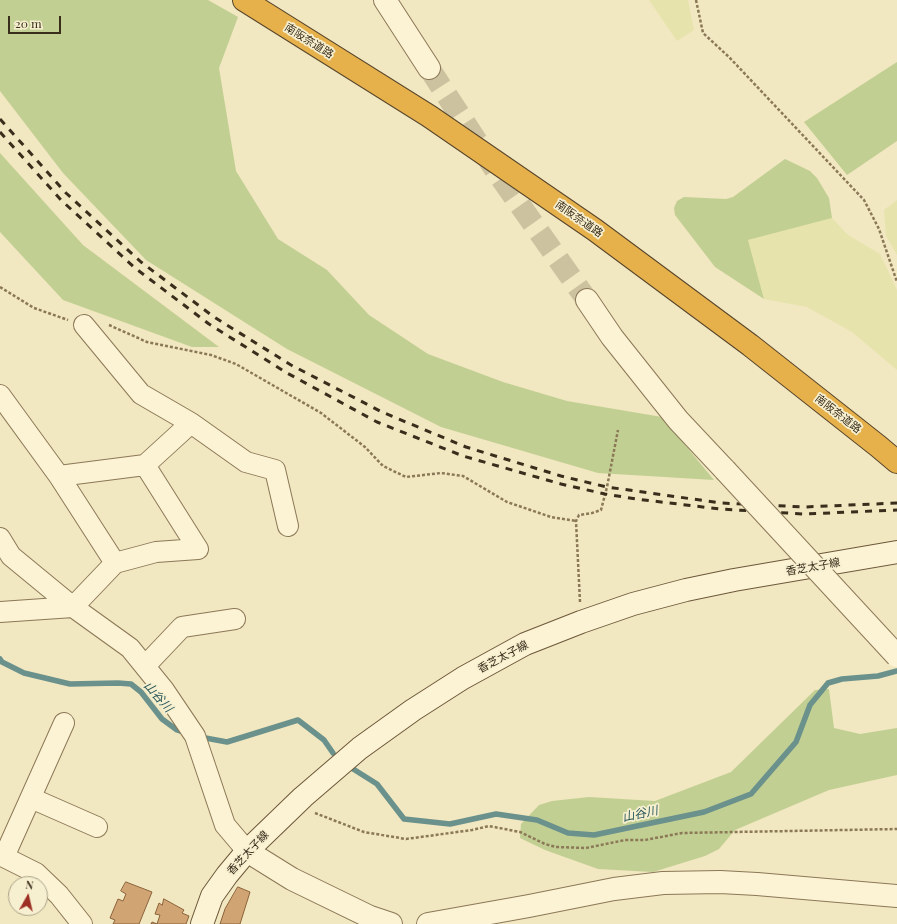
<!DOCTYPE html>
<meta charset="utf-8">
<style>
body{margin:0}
#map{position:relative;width:897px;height:924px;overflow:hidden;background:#f1e7c0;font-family:"Playfair Display",serif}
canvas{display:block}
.north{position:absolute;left:8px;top:876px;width:40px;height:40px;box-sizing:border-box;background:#f7f0d0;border:1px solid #aba288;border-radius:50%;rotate:8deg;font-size:11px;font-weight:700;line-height:16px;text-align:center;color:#392d1c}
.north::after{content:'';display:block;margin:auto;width:14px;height:18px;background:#9d2e23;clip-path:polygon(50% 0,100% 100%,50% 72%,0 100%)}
.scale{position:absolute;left:8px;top:16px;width:53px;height:18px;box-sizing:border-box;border:2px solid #392d1c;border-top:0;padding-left:5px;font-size:12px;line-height:14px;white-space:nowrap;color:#392d1c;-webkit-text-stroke:3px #f7f0d0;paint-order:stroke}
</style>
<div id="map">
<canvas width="897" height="924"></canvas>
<div class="north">N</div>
<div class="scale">20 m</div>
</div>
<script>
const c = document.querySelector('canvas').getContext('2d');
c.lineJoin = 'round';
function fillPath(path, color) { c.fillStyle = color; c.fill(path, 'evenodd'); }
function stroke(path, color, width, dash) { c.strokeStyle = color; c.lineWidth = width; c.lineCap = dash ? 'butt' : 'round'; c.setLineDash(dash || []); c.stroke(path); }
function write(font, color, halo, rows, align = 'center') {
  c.font = font + ' "Playfair Display","Noto Sans JP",serif'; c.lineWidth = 3.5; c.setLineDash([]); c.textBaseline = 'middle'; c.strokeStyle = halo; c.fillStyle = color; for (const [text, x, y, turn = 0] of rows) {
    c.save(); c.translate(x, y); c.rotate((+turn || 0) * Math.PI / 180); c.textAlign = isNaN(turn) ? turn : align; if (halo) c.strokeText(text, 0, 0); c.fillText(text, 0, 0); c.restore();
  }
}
fillPath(new Path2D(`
 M649,0H688L694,30L677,41Z
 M897,200V255L886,236L884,210Z
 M832,218L848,235L880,254L897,290V370L852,332L807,307L764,299L748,240Z`), '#e7e3ad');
fillPath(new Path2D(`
 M0,0H208L238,17L219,68L236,171L278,239L327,270L369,315L428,354L503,382L567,401L662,417L714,480L598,473L441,427L287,349L146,260L63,173L0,91Z
 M897,62V141L847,175L804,122Z
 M0,153L83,245L219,347H192L63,300L0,232Z
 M785,159L810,171L817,178L829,198L832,218L748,240L764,299L715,267L675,215L674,208L677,201L684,197L726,199L733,197Z
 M829,689L834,728L860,734L897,728V775L829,790L735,830L719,849L705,856L653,872L598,869L545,850L520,838L521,824L539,805L552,801L589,797L655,801L731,772L815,690Z`), '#c2cf93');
stroke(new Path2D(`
 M0,659L2,662L24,673L70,684L118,683L131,684L141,692L162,719L177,730L186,733
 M200,737L227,742L298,720L324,740L333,753
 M350,767L377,784L404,819L450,824L496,814L537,820L568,833L594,835L704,812L751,794L796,742L810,705L828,683L842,679L878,676L897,671`), '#6a918b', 5.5);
const building = new Path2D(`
 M126,882L152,892L139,924H113L115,920L110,918L118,899L123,901L126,894L121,891Z
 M238,887L250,892L240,924H220L225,909Z
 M164,899L184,910L182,913L189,916L186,924H151L152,922L157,924L160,915L155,914L159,903L162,905Z`);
fillPath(building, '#d1a473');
stroke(building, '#8b633b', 1);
stroke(new Path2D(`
 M429,68L498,174L587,300`), '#ccc29f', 22, [22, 11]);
const minor = new Path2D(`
 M84,325L141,394L191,423
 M0,395L59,476L145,465L198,549L156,552L115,563L73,607L0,612
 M145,465L191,423L246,462L275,470L288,526
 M59,476L115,563
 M0,538L11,556L73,607L130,648L164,690L195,736L225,825L247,851
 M145,666L182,627L235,619
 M31,798L97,827
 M0,855L36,873L59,895L82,924
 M4,857L64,723`);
const tertiary = new Path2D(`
 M385,0L429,68
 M587,300L612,337L678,420L725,470
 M247,851L292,879L370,917L391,924
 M428,924L529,906L614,889L663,883L720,882L757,884L897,896`);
const secondary = new Path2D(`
 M202,924L212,896L227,875L247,851L303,797L360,748L413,710L463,678L525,644L581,622L633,604L686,590L734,580L897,552`);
const motorway = new Path2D(`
 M244,0L429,116L595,230L750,345L878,446L897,462`);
stroke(minor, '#8b7857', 22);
stroke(tertiary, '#8b7857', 24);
stroke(secondary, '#6c583a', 24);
stroke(motorway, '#58452b', 24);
stroke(new Path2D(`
 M696,0L703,33L729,57L864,200L879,229L897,282
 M0,287L34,308L68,320
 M109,325L147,342L211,355L236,364L321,413L365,447L383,466L406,477L441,473L463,476L507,502L551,517L576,521
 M580,602L576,521L579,515L592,513L601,510L607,487L618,430
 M315,813L364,832L406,839L472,830L489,826L520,832L545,844L556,847L586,848L625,840H645L682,833L897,829`), '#8b7857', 2.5, [3, 2]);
stroke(minor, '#fbf3d4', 20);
stroke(tertiary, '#fbf3d4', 22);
stroke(secondary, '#fbf3d4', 22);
stroke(motorway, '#e6b14b', 22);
stroke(new Path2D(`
 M0,119L66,193L141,262L214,317L291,365L382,412L466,447L561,476L607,487L721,503L804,507L897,503
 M0,132L61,200L135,268L209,324L287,373L377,422L463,456L561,484L605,494L636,499L720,509L804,514L897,510`), '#392d1c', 3, [7, 7]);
const tertiaryBridge = new Path2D(`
 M725,470L897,656`);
stroke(tertiaryBridge, '#8b7857', 24, []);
stroke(tertiaryBridge, '#fbf3d4', 22);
write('11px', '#392d1c', '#f7f0d0', [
 ["南阪奈道路",309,41,32],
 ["南阪奈道路",579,219,35],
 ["南阪奈道路",838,414,38],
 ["香芝太子線",813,567,-10],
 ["香芝太子線",503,657,-28],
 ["香芝太子線",248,853,-47]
]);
write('italic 12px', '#2a585a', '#f7f0d0', [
 ["山谷川",158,697,48],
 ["山谷川",640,814,-12]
]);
</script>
